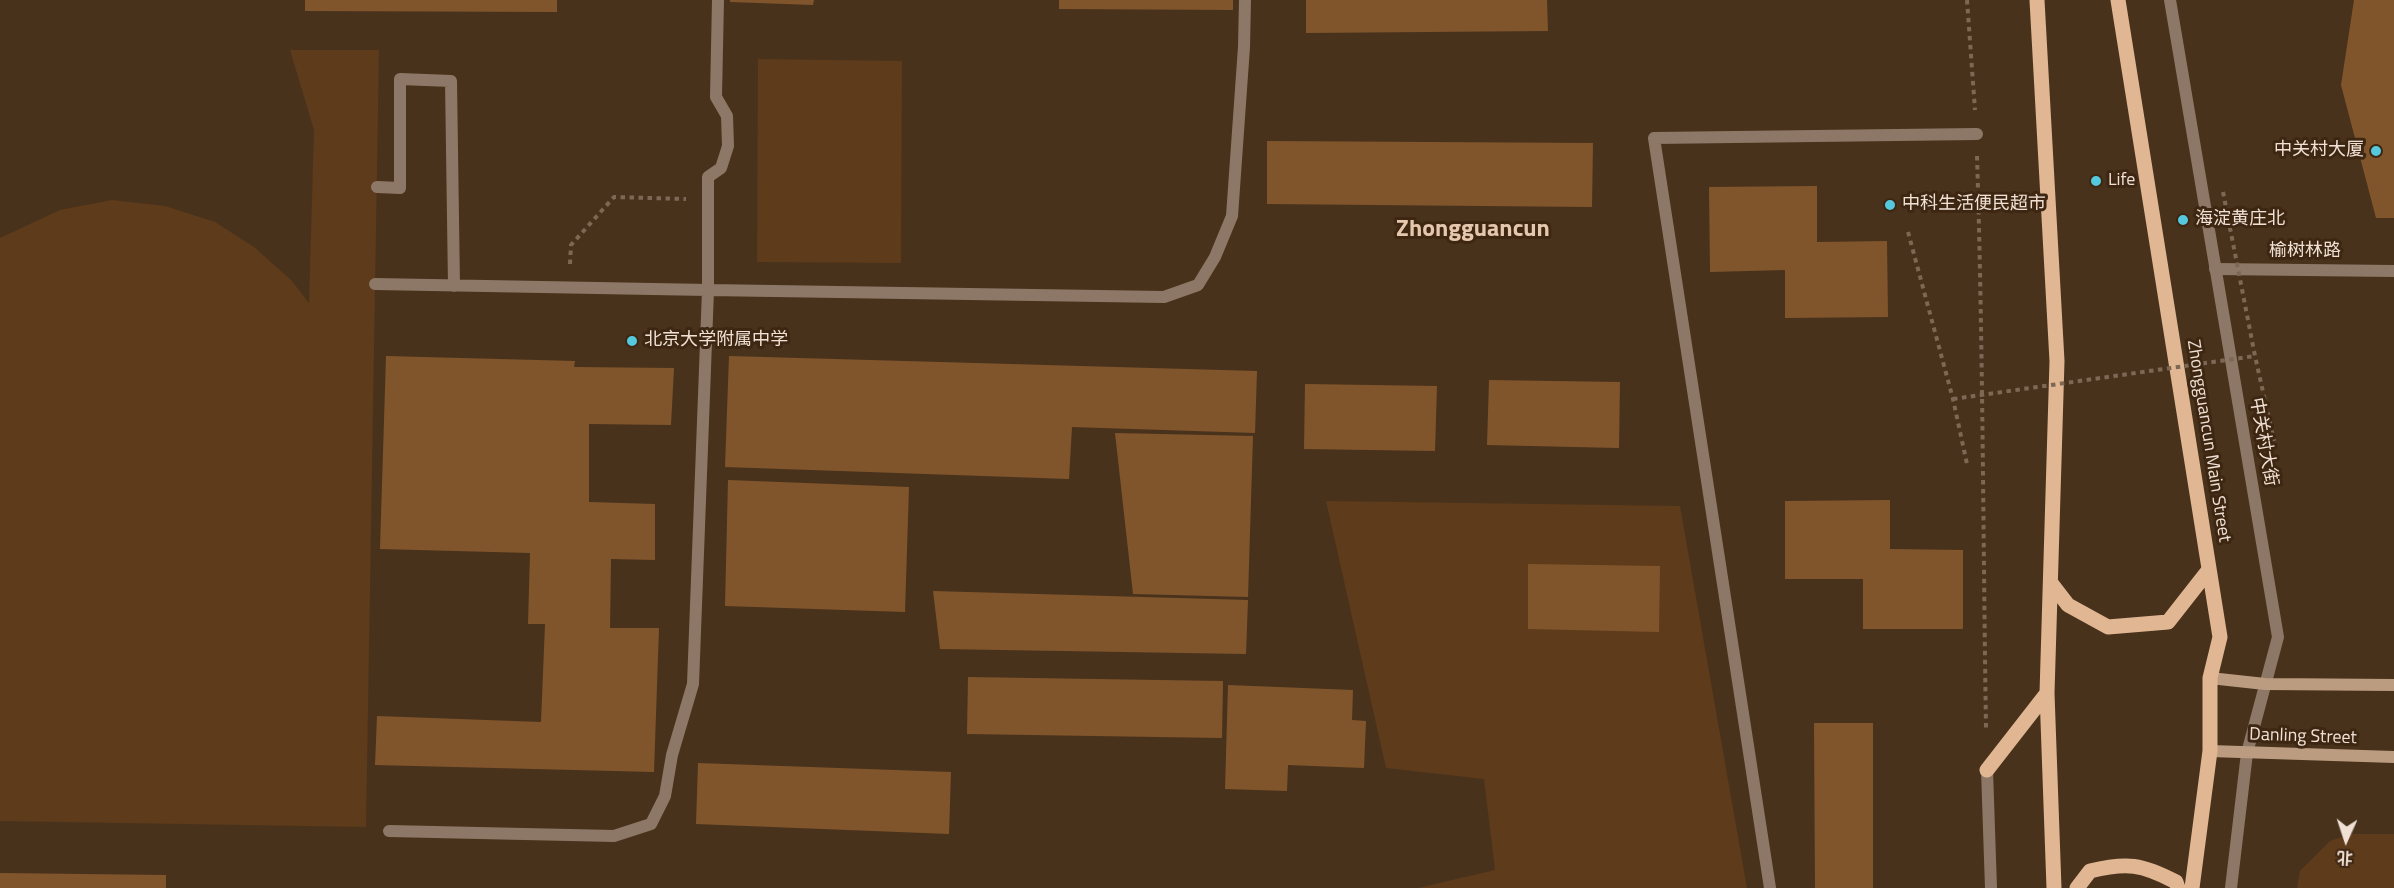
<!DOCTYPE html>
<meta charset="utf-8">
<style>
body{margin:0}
#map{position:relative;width:2394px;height:888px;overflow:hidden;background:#49321c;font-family:"Titillium Web","Noto Sans SC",sans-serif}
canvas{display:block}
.north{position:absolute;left:2316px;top:810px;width:60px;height:60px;-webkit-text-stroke:4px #3e2712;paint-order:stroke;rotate:183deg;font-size:16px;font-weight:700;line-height:24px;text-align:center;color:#f0e1d4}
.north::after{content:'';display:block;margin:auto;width:21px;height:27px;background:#f0e1d4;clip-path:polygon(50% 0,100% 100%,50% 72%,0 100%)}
</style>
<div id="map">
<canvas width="2394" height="888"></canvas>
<div class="north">北</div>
</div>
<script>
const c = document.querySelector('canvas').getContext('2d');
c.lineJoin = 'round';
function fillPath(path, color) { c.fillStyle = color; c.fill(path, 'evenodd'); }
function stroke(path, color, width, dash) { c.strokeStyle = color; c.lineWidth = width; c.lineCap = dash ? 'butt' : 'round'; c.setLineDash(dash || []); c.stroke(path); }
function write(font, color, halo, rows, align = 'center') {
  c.font = font + ' "Titillium Web","Noto Sans SC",sans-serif'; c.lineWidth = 6; c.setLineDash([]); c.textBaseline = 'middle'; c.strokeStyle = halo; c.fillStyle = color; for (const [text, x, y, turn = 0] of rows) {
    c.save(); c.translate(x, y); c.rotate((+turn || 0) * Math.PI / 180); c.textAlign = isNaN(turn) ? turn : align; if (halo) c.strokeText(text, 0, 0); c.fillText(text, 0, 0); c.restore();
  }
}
fillPath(new Path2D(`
 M290,50H379L366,827L0,821V238L60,210L112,200L165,206L215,222L254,247L291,280L309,303L314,130Z
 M758,59L902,61L901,263L757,262Z
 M1326,501L1680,506L1747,888H1418L1495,870L1484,779L1386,768Z
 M2351,834H2394V888H2297L2300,871L2330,841Z`), '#5e3b1a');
fillPath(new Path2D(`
 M305,0H557V12L305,11Z
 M730,0H814L813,5L730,2Z
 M1059,0H1233V10L1059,9Z
 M1306,0H1547L1548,31L1306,33Z
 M2354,0H2394V218H2376L2341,85Z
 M1267,141L1593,143L1592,207L1267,204Z
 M1817,186V242L1887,241L1888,317L1785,318V270L1710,272L1709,187Z
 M386,356L575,361L574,367L674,368L671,425L589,424V502L655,504V560L611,559L610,628H659L654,772L375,765L377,716L541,722L545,624H528L530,553L380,549Z
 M729,356L1257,371L1255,433L1072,427L1069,479L725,467Z
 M1489,380L1620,382L1619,448L1487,445Z
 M1305,384L1437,386L1435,451L1304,449Z
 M1115,433L1253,436L1248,597L1133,594Z
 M728,480L909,487L905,612L725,606Z
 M1890,500V549L1963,550V629H1863V579H1785V501Z
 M1528,564L1660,566L1659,632L1528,629Z
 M933,591L1248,600L1246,654L940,649Z
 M968,677L1223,681L1222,738L967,734Z
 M1228,685L1353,690L1352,720L1366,721L1364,768L1288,765L1287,791L1225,789Z
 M1814,723H1873V888H1815Z
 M698,763L951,772L949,834L696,824Z
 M0,873L166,875V888H0Z`), '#80552c');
stroke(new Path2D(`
 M1967,0L1975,110
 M1977,156C1983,347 1983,537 1986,728
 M1908,232L1953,399L1967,464
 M570,264L571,245L614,197L686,199`), '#7d6855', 4, [4.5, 4.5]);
stroke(new Path2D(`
 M718,0L716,97L727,116L728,146L721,168L708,177V290L1164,297L1198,285L1215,257L1232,216L1244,47L1245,0
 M377,187L400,188V79L451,81L454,286
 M375,284L708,290L693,684L672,755L665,796L651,824L614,836L389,831`), '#8d7867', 12);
stroke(new Path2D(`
 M2215,269L2394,271
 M1770,888L1654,138L1977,134`), '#8d7867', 12);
stroke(new Path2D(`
 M2170,0L2278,637L2247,753L2231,888
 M1987,770L1991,888`), '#8d7867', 12);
stroke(new Path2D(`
 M2210,678L2265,684L2394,685
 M2210,751L2394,757`), '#bc9c80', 12);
stroke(new Path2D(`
 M2037,0L2057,361L2047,693L2054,888
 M2118,0L2220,637L2210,678V751L2192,888
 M2051,583L2068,605L2108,627L2168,622L2208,571
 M1987,770L2047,693
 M2077,888L2090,871C2127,862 2142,864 2176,882L2178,888`), '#e1b793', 15);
stroke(new Path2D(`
 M2223,192L2255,356L2274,441
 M1953,399L2255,356`), '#7d6855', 4, [4.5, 4.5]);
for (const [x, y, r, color] of [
 [2376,151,6,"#55cadf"],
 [2096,181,6,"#55cadf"],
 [1890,205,6,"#55cadf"],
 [2183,220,6,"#55cadf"],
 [632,341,6,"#55cadf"]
]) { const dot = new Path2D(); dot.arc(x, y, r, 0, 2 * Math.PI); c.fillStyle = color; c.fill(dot); stroke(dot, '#3e2712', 2); }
write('18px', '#f0e1d4', '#3e2712', [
 ["中关村大厦",2364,151,"right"],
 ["Life",2108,181],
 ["中科生活便民超市",1902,205],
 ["海淀黄庄北",2195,220],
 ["北京大学附属中学",644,341]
], 'left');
write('18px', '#f0e1d4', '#3e2712', [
 ["榆树林路",2305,252],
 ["Zhongguancun Main Street",2208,441,81],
 ["中关村大街",2263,442,80],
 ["Danling Street",2303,737,2]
]);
write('bold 24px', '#e5c7ae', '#3e2712', [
 ["Zhongguancun",1473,230]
]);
</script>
